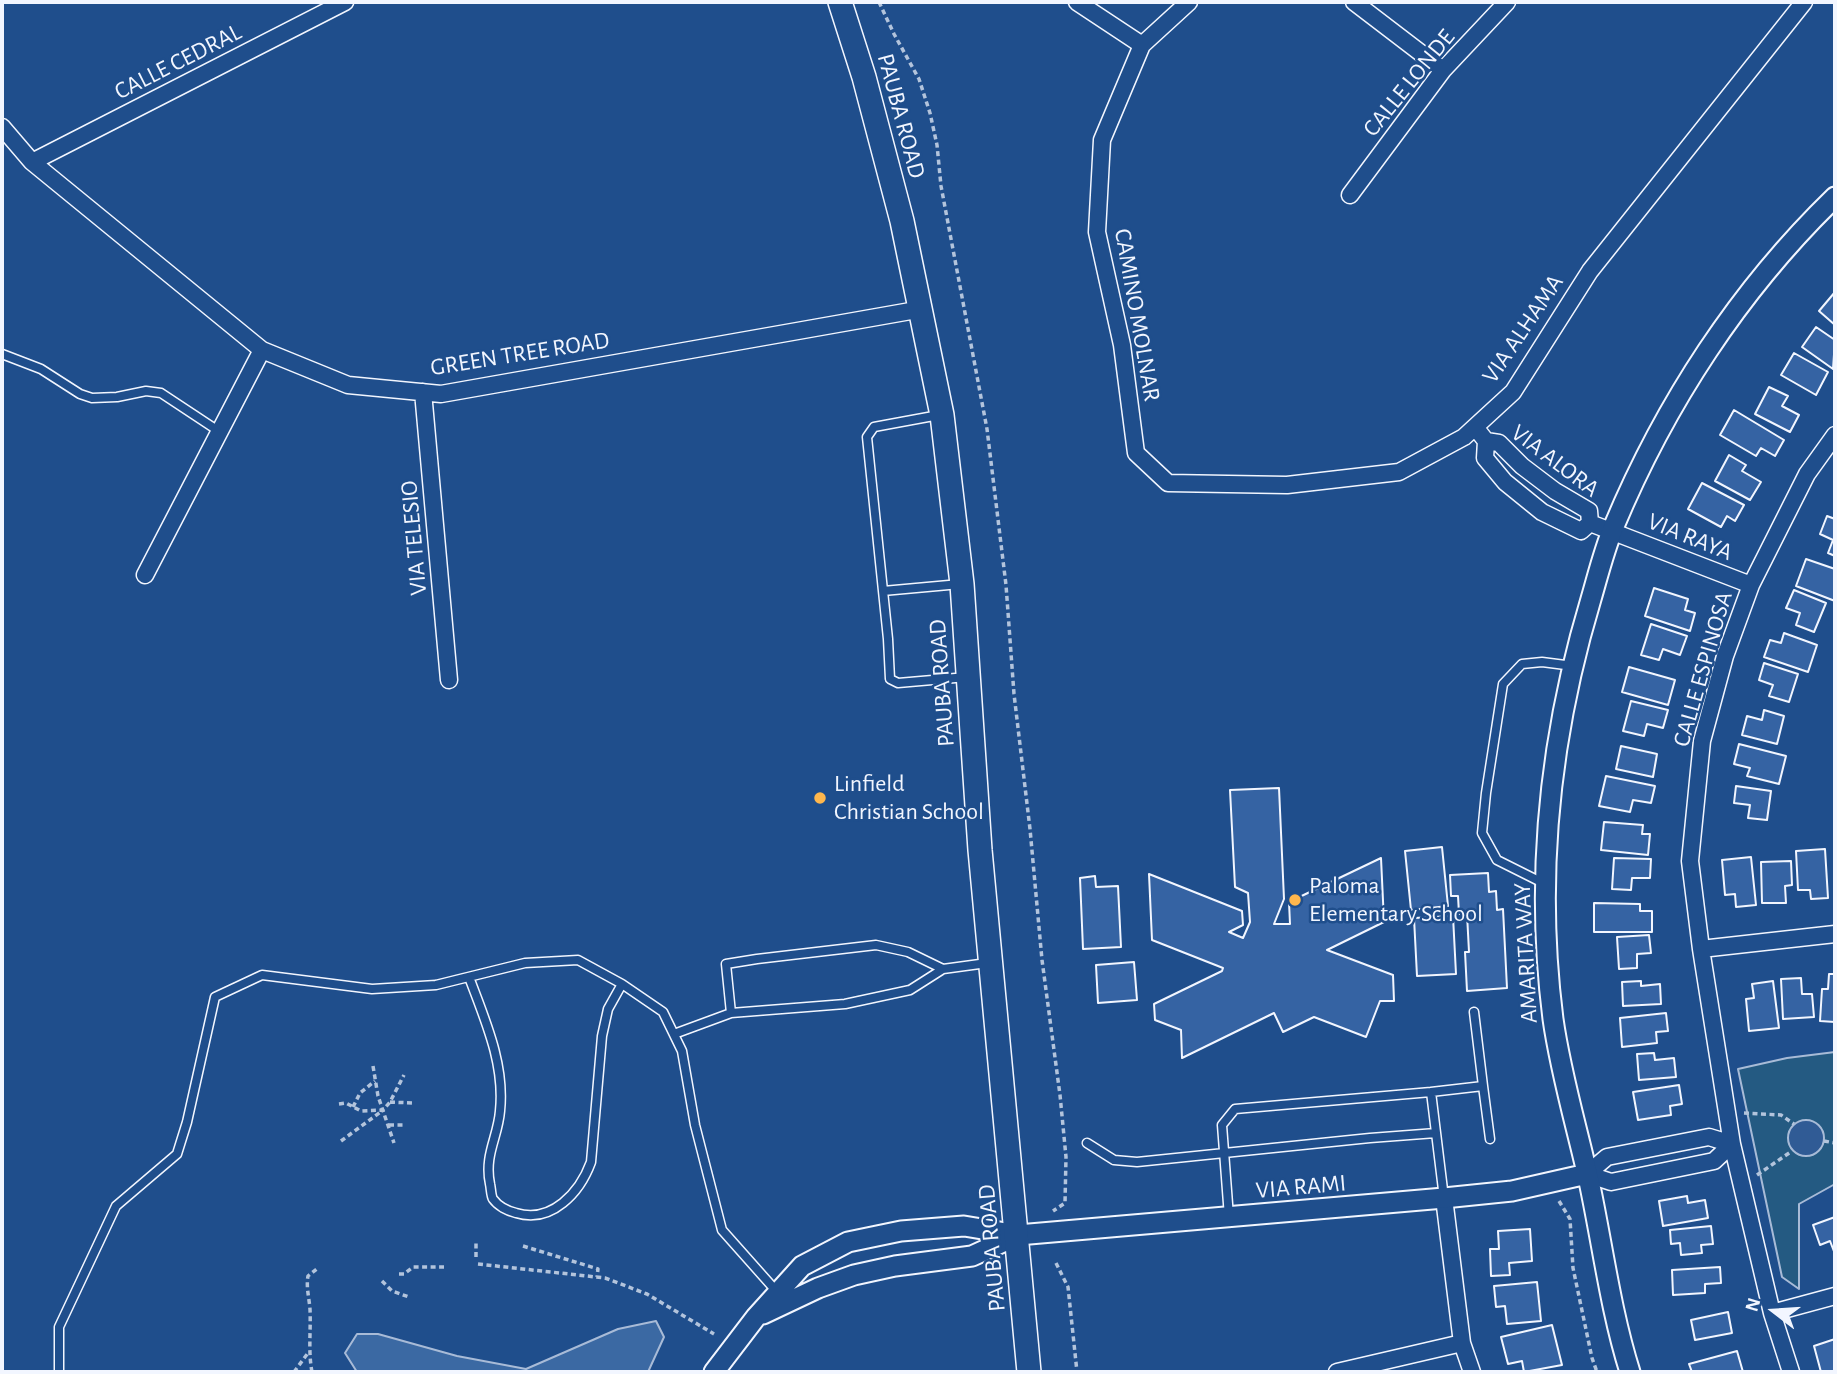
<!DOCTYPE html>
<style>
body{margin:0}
#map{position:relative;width:1837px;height:1374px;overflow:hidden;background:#1f4e8c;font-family:"Alegreya Sans",sans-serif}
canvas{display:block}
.frame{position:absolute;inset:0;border:4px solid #f2f6ff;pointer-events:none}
.north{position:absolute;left:1739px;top:1276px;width:70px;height:70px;-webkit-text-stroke:5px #1f4e8c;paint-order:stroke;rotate:287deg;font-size:19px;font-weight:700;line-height:28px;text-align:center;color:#f2f6ff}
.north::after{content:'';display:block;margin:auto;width:24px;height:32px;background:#f2f6ff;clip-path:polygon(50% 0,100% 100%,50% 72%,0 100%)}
</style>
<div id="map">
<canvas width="1837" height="1374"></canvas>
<div class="frame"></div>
<div class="north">N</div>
</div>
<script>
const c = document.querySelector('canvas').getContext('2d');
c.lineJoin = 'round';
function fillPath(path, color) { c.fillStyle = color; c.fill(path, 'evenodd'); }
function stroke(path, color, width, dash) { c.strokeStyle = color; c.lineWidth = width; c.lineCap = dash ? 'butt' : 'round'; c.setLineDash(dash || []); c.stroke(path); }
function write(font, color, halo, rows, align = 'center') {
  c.font = font + ' "Alegreya Sans",sans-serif'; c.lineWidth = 5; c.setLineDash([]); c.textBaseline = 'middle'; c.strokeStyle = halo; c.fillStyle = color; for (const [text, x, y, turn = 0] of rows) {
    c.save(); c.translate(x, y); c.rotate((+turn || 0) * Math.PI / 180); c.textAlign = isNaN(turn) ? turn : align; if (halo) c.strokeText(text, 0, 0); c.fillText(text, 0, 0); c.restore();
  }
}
const green = new Path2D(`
 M1835,1052V1184L1799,1204V1289L1782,1277L1738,1069L1787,1058Z`);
fillPath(green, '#245a82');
stroke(green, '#a8bbd7', 2);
const parking = new Path2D(`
 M1788 1138a18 18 0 1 1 36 0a18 18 0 1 1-36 0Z`);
fillPath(parking, '#305b95');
stroke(parking, '#a8bbd7', 2);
const water = new Path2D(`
 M656,1321L664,1337L648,1372H357L345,1353L357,1334H378L457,1356L526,1369L618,1329Z`);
fillPath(water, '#3b69a3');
stroke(water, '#a8bbd7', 2);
const building = new Path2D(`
 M1835,292V325L1819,311Z
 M1816,327L1835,340L1833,369L1802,347Z
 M1794,353L1828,372L1816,395L1781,375Z
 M1769,387L1788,396L1782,406L1799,415L1790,432L1755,414Z
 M1734,410L1784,440L1775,456L1761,448L1756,456L1720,435Z
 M1729,455L1746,465L1742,471L1761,482L1750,500L1715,481Z
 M1702,483L1744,505L1735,521L1727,516L1721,527L1688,509Z
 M1827,516L1835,519V556L1828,553L1833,540L1820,534Z
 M1806,559L1835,569V601L1796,586Z
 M1654,588L1688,599L1685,610L1695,613L1690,631L1645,616Z
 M1794,590L1826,603L1814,632L1796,625L1800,613L1786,608Z
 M1651,624L1687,636L1680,655L1663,649L1659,660L1641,655Z
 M1784,633L1817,645L1808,672L1764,657L1770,640L1781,643Z
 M1764,663L1798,674L1789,702L1769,696L1773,685L1759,680Z
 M1629,667L1675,680L1668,705L1622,692Z
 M1631,701L1668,710L1663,728L1647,724L1644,736L1623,731Z
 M1764,710L1784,716L1777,744L1742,735L1747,716L1762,720Z
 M1739,744L1786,756L1779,784L1747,776L1750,768L1734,764Z
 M1621,746L1657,754L1653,777L1616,769Z
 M1606,776L1655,786L1651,803L1633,800L1630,812L1599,806Z
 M1736,786L1771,791L1767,820L1748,818L1750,805L1734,803Z
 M1279,788L1284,899L1274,924H1290L1289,902L1381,858L1384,922L1327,950L1393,975L1394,1001H1380L1366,1037L1314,1017L1283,1032L1274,1013L1182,1058L1181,1030L1155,1020L1154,1004L1222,971L1223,968L1152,940L1149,874L1242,911L1243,925L1229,932L1243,938L1250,922L1248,893L1235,887L1230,790Z
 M1604,822L1643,825L1642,834H1650L1648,855L1601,850Z
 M1442,847L1448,906L1411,910L1405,851Z
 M1825,849L1828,898L1811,899L1810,890H1798L1796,851Z
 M1751,857L1756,905L1736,907L1735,894L1725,895L1722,860Z
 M1614,858L1651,859L1650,878H1632L1631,890L1612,889Z
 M1791,861L1792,885L1785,886L1786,903H1762L1761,862Z
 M1488,873L1489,892L1496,891L1497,910L1503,909L1507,988L1467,991L1465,952H1469L1467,914H1459L1458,896H1451L1450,875Z
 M1095,876L1096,887L1118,886L1121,947L1083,949L1080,878Z
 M1594,903L1640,904V911H1652V932H1594Z
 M1453,916L1456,974L1417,976L1414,918Z
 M1649,935L1651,953L1637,954V968L1619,969L1617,937Z
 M1134,962L1137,1000L1098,1003L1096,965Z
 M1829,974H1835V1022L1820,1021L1822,989H1828Z
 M1801,978L1802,994H1812L1814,1017L1783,1019L1781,979Z
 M1641,981V986L1660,984L1661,1004L1623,1006L1622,982Z
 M1773,981L1779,1028L1749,1031L1746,999L1754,998L1752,984Z
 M1666,1013L1668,1031L1656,1032L1657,1043L1622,1047L1620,1018Z
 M1654,1053L1655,1060L1674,1058L1676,1077L1639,1080L1637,1054Z
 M1679,1085L1682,1104L1670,1106L1671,1115L1638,1120L1633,1092Z
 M1687,1196L1688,1203L1705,1200L1708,1218L1663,1226L1659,1201Z
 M1835,1217V1254L1830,1241L1820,1245L1813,1225Z
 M1711,1226L1713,1244L1701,1245L1702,1253L1681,1255L1680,1243L1671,1244L1670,1230Z
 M1530,1229L1532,1261L1509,1263L1510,1275L1491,1276L1490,1249H1499L1498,1231Z
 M1720,1267L1721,1283L1705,1284V1293L1673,1295L1672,1270Z
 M1537,1282L1541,1321L1507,1324L1505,1306L1496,1307L1494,1286Z
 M1728,1312L1732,1333L1695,1340L1691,1320Z
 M1552,1325L1562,1365L1524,1372L1522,1361L1508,1364L1501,1337Z
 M1835,1339V1372H1821L1814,1346Z
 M1737,1351L1743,1372H1692L1689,1364Z`);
fillPath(building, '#3563a3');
stroke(building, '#f2f6ff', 2);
const service = new Path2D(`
 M2,354L41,369L80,394L92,398L117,397L146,391L161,393L220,432
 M939,415L874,427L867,437L888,639L890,679L898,683L967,677
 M883,591L960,584
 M1543,883L1497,860L1482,833L1486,793L1503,684L1522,664L1542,662L1573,666
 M469,977C485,1020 505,1064 500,1111C498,1137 484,1155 490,1184C491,1188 491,1196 493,1199C498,1206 508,1211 516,1213C552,1224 580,1192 591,1162L602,1036L608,1009L622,984
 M731,1013L726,964L757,959L876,945L908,952L943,969
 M674,1034L731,1013L845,1004L910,990L943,969L987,963
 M1483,1086L1490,1139
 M1431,1092L1483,1086L1474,1012
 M1087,1143L1114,1160L1137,1162L1370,1138L1436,1133
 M1229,1217L1222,1125L1235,1109L1431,1092L1444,1198
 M59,1372V1327L116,1206L177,1154L187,1122L215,997L262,975L372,989L436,985L525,963L578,960L622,984L663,1012L682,1051L695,1125L722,1230L778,1293`);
const minor = new Path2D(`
 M1077,2L1142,45
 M1189,2L1142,45L1102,140L1097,232L1122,345L1136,453L1168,483L1287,485L1399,472L1464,437L1513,392L1590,271L1804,2
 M1354,2L1443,70
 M2,127L32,162L262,350L348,385L441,394L922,309
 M32,162L345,2
 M1350,195L1443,70L1507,2
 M423,392L449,680
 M1475,427L1486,441L1485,458L1505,482L1542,512L1581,531L1590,523
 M1486,441L1499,443L1522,466L1555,491L1589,511L1590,523
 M1590,523L1751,585
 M145,575L262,350
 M1701,949L1835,934
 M1587,1174L1611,1182L1714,1161L1732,1144
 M1587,1174L1607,1157L1709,1137L1732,1144
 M1444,1198L1462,1343L1472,1372
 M1772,1313L1835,1296
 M1337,1372L1462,1343
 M1791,1372L1772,1313L1732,1144L1701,949L1690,861L1702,741L1725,656L1751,585L1807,474L1835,435`);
const tertiary = new Path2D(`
 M763,1314L818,1288L854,1275L895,1266L972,1256L1018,1235
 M714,1372L756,1317L802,1266L848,1242L901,1231L964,1226L1018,1235L1444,1198L1512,1191L1587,1174
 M1630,1372C1611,1312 1603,1248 1590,1186C1578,1131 1561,1076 1553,1019C1535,878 1550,735 1591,599C1598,575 1604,550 1614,526C1665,404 1739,290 1835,197`);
const secondary = new Path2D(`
 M840,2L864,77L902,221L942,415L962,584L980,850L1029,1372`);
stroke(service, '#f2f6ff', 11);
stroke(minor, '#f2f6ff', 19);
stroke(tertiary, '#f2f6ff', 23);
stroke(secondary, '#f2f6ff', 26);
stroke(new Path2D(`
 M879,2L894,34L919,79L930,113L937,145L941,186L987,429L1006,585L1014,694L1030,829L1042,960L1060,1095L1066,1157L1065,1203L1053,1211
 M373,1066L378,1096L394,1143
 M390,1102L412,1103
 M339,1104L346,1103L361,1111L383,1110L390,1102L404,1075
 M353,1107L360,1093L375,1081
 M1744,1113L1781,1115L1794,1124
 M389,1125H403
 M341,1141L382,1111
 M1824,1141L1835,1143
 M1757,1175L1792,1151
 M1559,1201L1570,1219L1573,1268L1592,1358L1597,1372
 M523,1246L598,1269L597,1277
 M476,1257V1243
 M1056,1263L1068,1287L1077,1372
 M478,1264L605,1278L647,1294L714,1334
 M399,1274H404L413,1267H444
 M382,1281L392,1291L409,1297
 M294,1372L308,1353
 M312,1372C308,1351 311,1331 310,1309C309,1297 306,1287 308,1276L318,1268`), '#b3c4dc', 3.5, [5, 3.5]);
stroke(service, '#1f4e8c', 8);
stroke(minor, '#1f4e8c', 16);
stroke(tertiary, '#1f4e8c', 19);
stroke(secondary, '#1f4e8c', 23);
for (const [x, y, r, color] of [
 [820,798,7,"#ffb74d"],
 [1295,900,7,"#ffb74d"]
]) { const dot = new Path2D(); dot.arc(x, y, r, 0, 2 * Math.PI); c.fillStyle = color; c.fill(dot); stroke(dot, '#1f4e8c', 2.5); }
write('24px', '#f2f6ff', '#1f4e8c', [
 ["CALLE CEDRAL",178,62,-27],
 ["CALLE LONDE",1409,83,-51],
 ["PAUBA ROAD",901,116,75],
 ["CAMINO MOLNAR",1137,315,80],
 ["VIA ALHAMA",1523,329,-56],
 ["GREEN TREE ROAD",520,354,-9],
 ["VIA ALORA",1555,461,37],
 ["VIA RAYA",1690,537,22],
 ["VIA TELESIO",414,538,-95],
 ["CALLE ESPINOSA",1703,669,-74],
 ["PAUBA ROAD",942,683,-94],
 ["AMARITA WAY",1526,953,-93],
 ["VIA RAMI",1301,1187,-5],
 ["PAUBA ROAD",992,1248,-95]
]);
write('24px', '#f2f6ff', '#1f4e8c', [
 ["Linfield",834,784],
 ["Christian School",834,812],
 ["Paloma",1309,886],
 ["Elementary School",1309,914]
], 'left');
</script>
